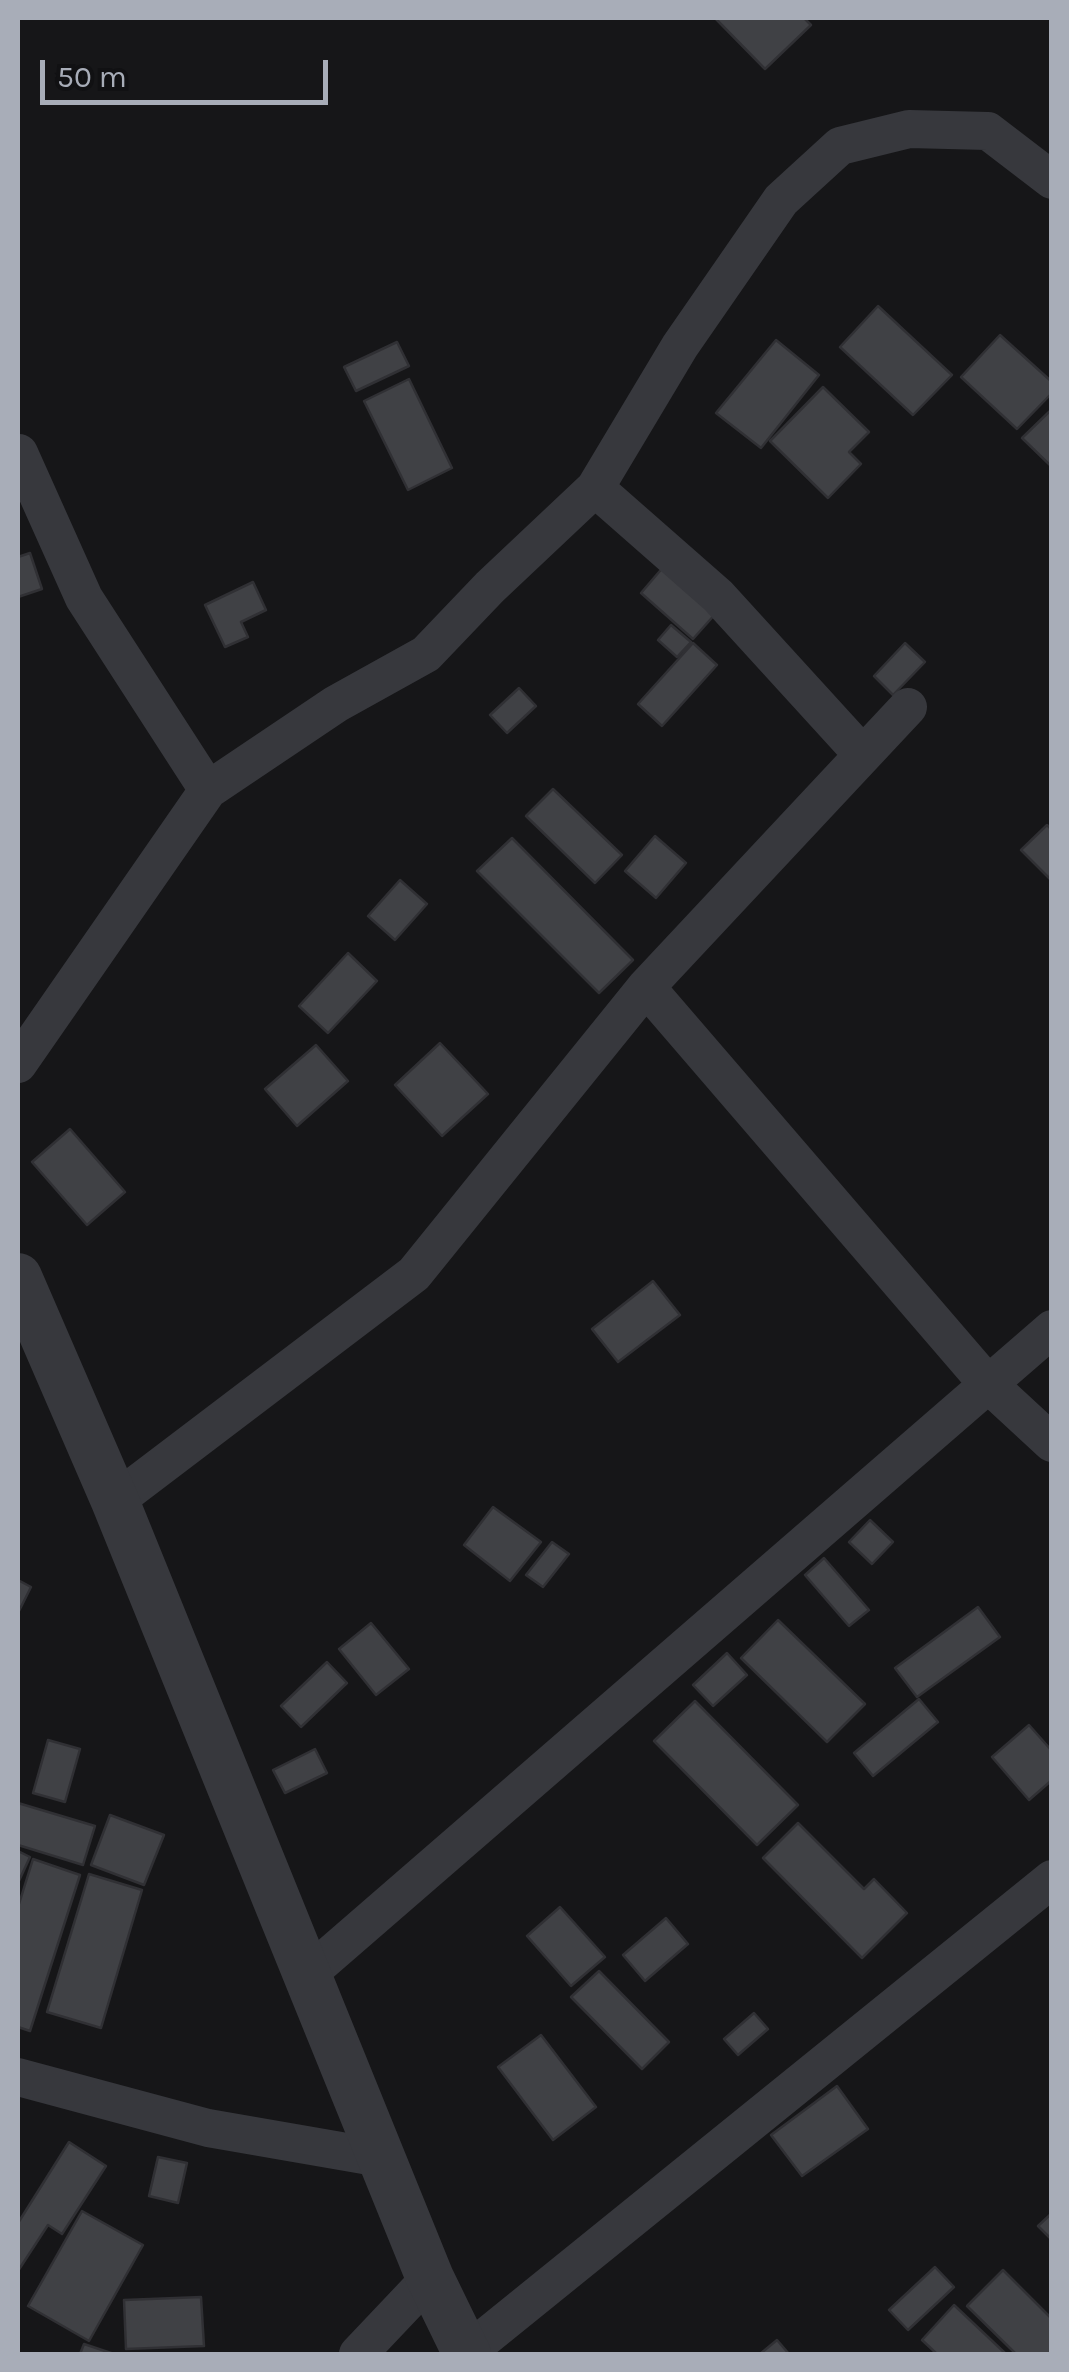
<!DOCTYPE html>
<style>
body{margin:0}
#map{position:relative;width:1069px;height:2372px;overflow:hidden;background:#161618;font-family:Karla,sans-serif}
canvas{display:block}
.frame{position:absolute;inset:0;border:20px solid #a8adb8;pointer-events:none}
.scale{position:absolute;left:40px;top:60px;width:288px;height:45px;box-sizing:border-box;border:5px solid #a8adb8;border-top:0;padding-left:12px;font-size:30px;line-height:35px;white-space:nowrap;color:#a8adb8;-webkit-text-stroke:8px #111113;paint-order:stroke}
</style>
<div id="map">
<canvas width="1069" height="2372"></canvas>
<div class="frame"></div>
<div class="scale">50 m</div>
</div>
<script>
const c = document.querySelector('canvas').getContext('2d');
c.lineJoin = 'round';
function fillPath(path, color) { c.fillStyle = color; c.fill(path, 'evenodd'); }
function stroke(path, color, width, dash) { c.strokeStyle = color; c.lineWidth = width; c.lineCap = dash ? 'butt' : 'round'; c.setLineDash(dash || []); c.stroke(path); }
const building = new Path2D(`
 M715,18H804L811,25L765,69Z
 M878,306L952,375L913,415L840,347Z
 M1000,335L1052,382V393L1017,429L961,377Z
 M776,340L819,375L761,448L716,413Z
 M397,342L409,366L356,391L344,367Z
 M409,379L452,468L408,490L364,401Z
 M823,387L869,432L849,452L861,464L828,498L770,441Z
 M1052,409V467L1022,438Z
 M30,553L42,589L18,597V557Z
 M665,565L717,612L693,639L641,593Z
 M253,582L266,610L241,622L248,637L225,647L205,605Z
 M671,625L691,642L677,657L658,640Z
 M693,643L717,665L662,726L638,704Z
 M905,643L925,662L893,695L874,676Z
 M519,688L536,706L507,733L490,715Z
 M553,789L622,855L595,883L526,816Z
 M1047,825L1052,830L1050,879L1021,850Z
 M655,836L686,863L656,898L625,871Z
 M512,838L633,960L599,993L477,871Z
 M400,880L427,904L395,940L368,916Z
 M348,953L377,981L328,1033L299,1006Z
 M440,1043L488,1094L442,1136L395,1085Z
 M316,1045L348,1081L297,1126L265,1089Z
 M70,1129L125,1192L87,1225L32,1162Z
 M653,1281L680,1315L618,1362L592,1329Z
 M493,1507L541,1542L510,1581L464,1545Z
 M870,1520L893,1542L872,1564L849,1542Z
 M552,1542L569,1554L543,1587L526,1575Z
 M824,1558L869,1610L849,1626L805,1575Z
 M18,1580L31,1587L18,1613Z
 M978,1607L1000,1637L917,1697L895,1668Z
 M778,1620L865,1704L827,1742L741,1658Z
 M371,1623L409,1669L376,1695L339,1649Z
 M727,1653L747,1675L713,1706L693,1685Z
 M327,1662L347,1683L301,1727L281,1706Z
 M919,1699L938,1722L873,1776L854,1753Z
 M695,1701L798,1805L757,1845L654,1741Z
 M1029,1725L1052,1751V1780L1029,1800L992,1757Z
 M48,1740L80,1749L65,1802L33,1793Z
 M315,1749L327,1773L285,1793L273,1770Z
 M18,1803L95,1826L83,1865L18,1845Z
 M110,1815L164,1835L144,1885L91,1865Z
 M798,1823L864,1889L874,1879L907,1913L862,1958L763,1858Z
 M18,1851L30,1857L18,1883Z
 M33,1859L80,1875L30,2031L18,2027V1907Z
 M89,1874L142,1890L101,2028L47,2012Z
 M560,1907L605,1957L571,1986L527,1936Z
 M666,1918L688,1944L645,1981L623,1955Z
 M599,1971L669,2042L642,2069L571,1997Z
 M754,2013L768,2029L738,2055L724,2039Z
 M541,2035L596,2107L553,2140L498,2067Z
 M837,2086L868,2129L802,2176L771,2135Z
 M69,2142L106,2166L62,2234L48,2225L18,2271V2223Z
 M158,2157L187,2163L178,2203L149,2196Z
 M82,2211L143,2245L89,2341L28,2306Z
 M1052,2213V2240L1038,2226Z
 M935,2267L954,2287L908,2330L889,2310Z
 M1003,2270L1052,2319V2354H1016L967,2306Z
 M201,2297L204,2346L126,2349L124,2300Z
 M954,2305L1006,2354H937L922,2340Z
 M777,2340L789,2354H760Z
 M84,2344L114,2354H80Z`);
fillPath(building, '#404145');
stroke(building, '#303034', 2.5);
stroke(new Path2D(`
 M19,453L84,598L208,790
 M595,488L718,596L863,755
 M646,987L986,1382L1052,1443
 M18,1064L208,790L336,704L426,654L490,587L595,488L680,346L781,200L840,146L909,129L988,131L1052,180
 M115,1501L414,1274L646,987L908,707
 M307,1975L1052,1329
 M18,2077L208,2128L381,2158
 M466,2353L1052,1879
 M358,2354L430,2278`), '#37383d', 38);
stroke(new Path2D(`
 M18,1277L115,1501L430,2278L467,2354`), '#37383d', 48);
</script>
